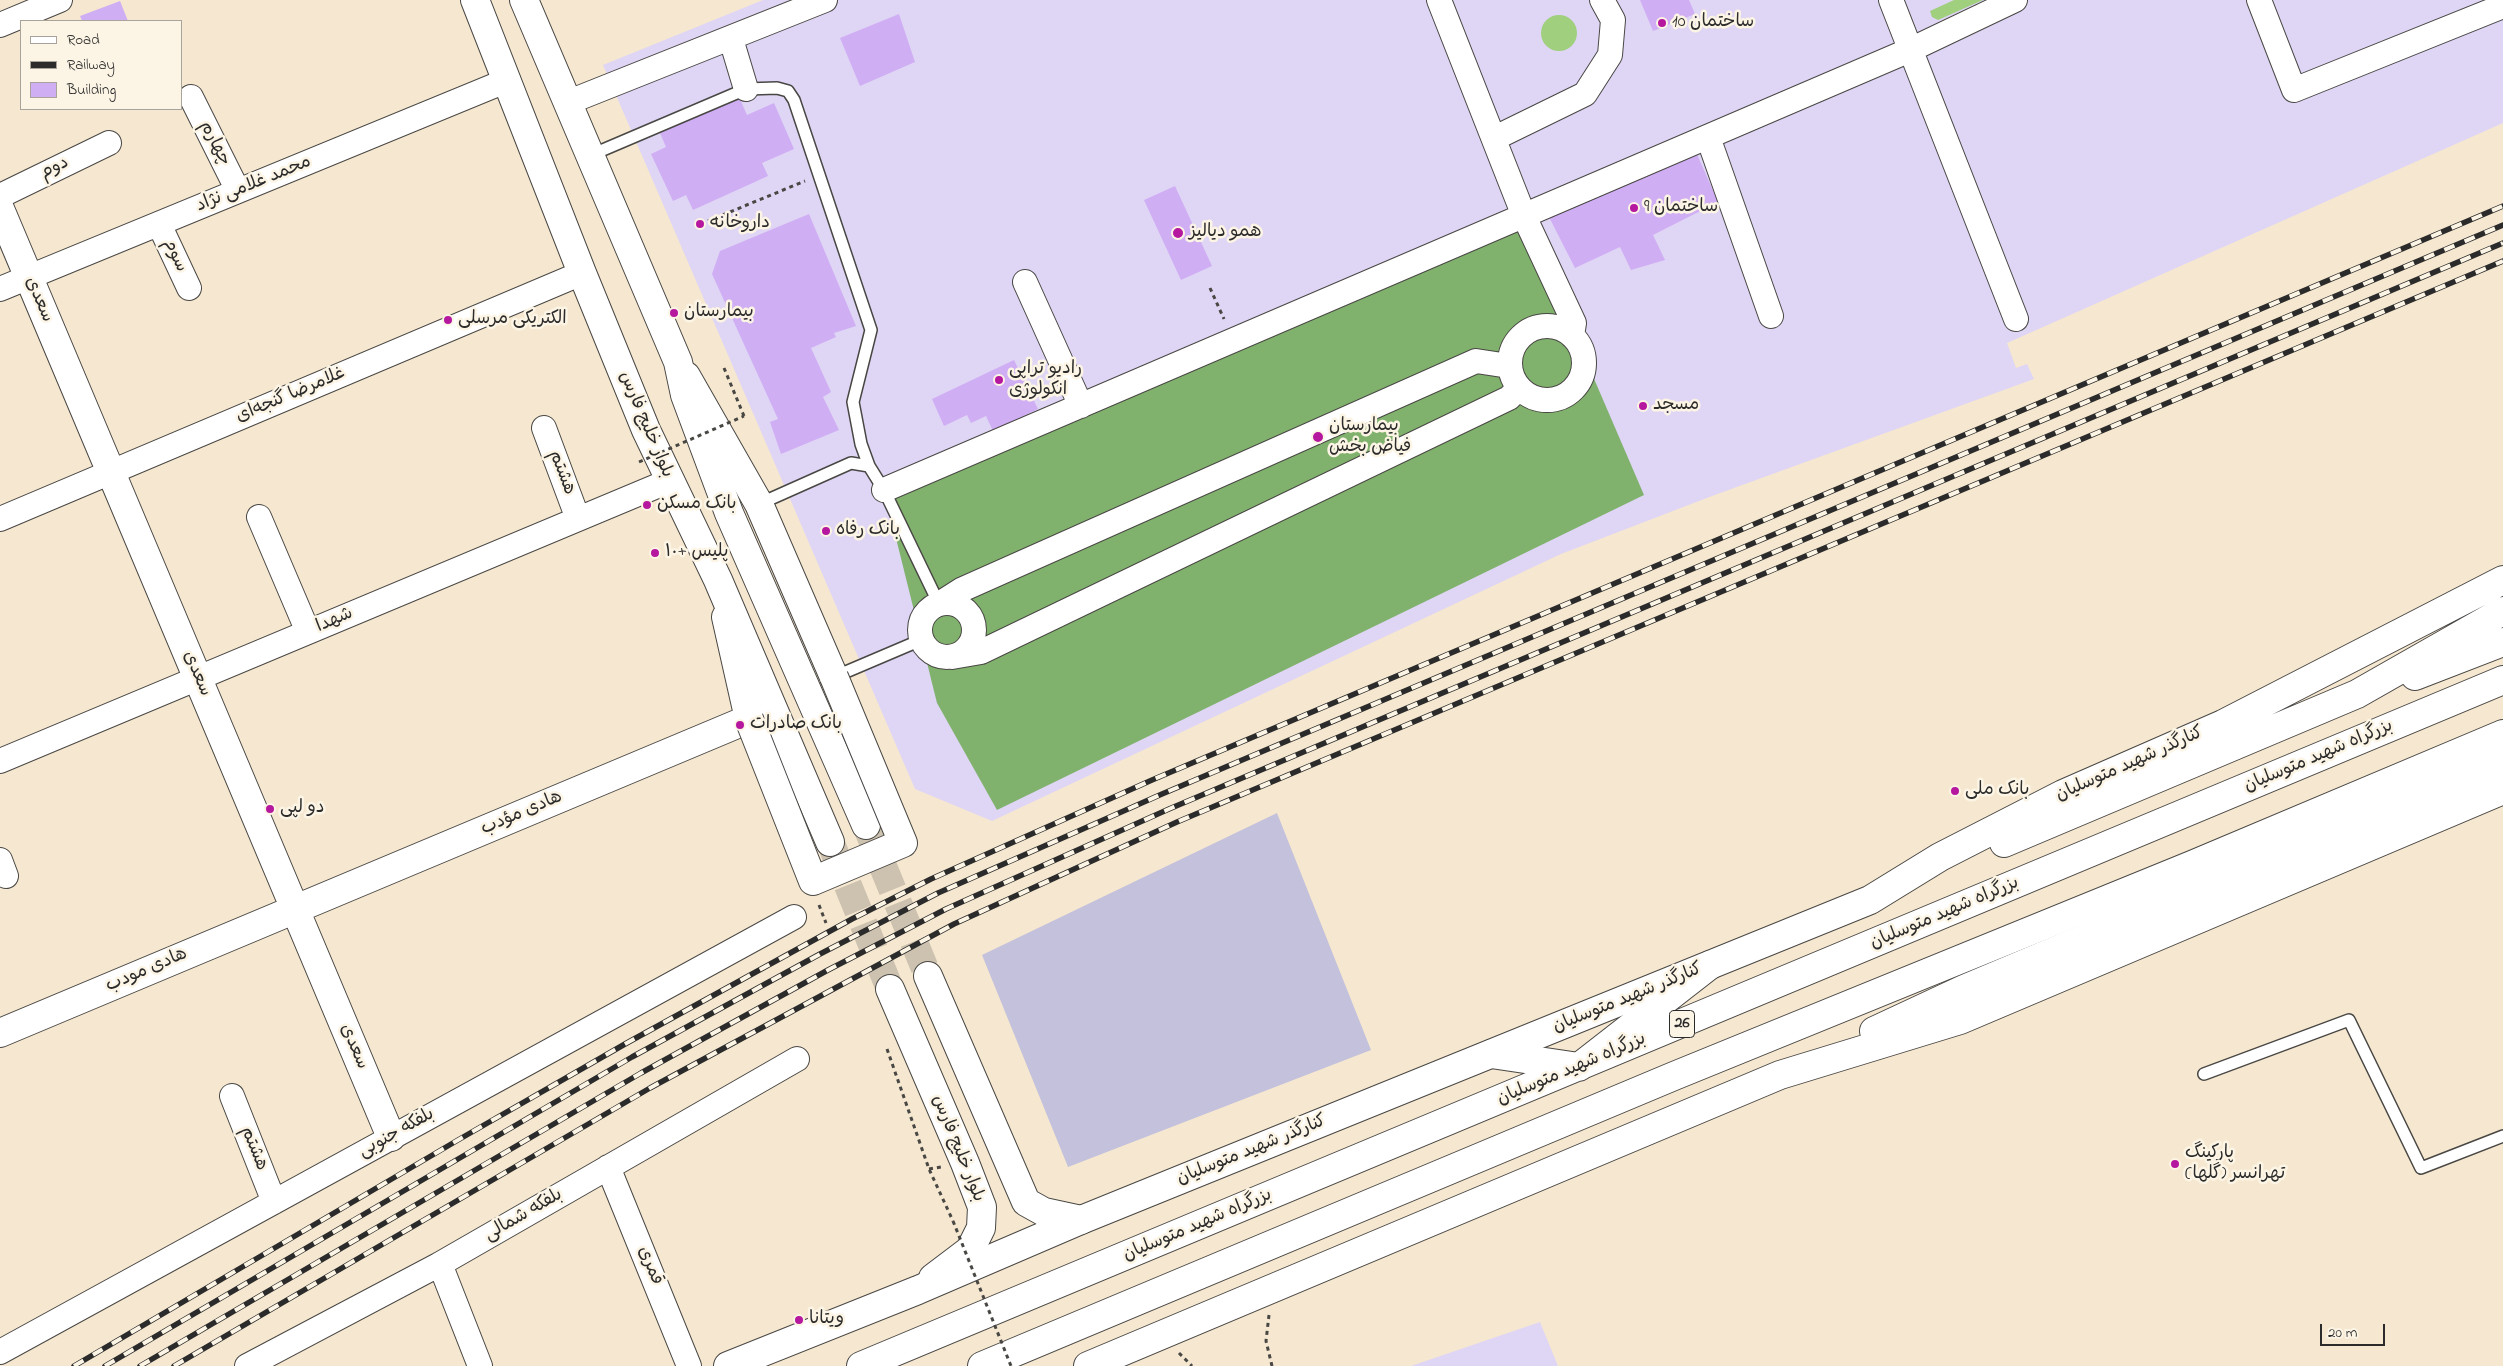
<!DOCTYPE html>
<meta charset="utf-8">
<style>
body{margin:0}
#map{position:relative;width:2503px;height:1366px;overflow:hidden;background:#f6e8d0;font-family:"Indie Flower",sans-serif}
canvas{display:block}
.legend{position:absolute;left:20px;top:20px;width:162px;height:90px;box-sizing:border-box;background:#fcf5e5;border:1px solid #a8a49b;margin:0;padding:6px 9px;list-style:none;font-size:15px;color:#2b2b2b}
.legend li{display:flex;align-items:center;gap:10px;height:25px}
.legend b{width:25px;border:1px solid #a8a49b}
.scale{position:absolute;left:2320px;top:1324px;width:65px;height:22px;box-sizing:border-box;border:2px solid #2b2b2b;border-top:0;padding-left:6px;font-size:15px;line-height:18px;white-space:nowrap;color:#2b2b2b;-webkit-text-stroke:4px #fcf5e5;paint-order:stroke}
</style>
<div id="map">
<canvas width="2503" height="1366"></canvas>
<ul class="legend">
<li><b style="height:6px;background:#fff"></b>Road</li>
<li><b style="height:6px;background:#2b2b2b"></b>Railway</li>
<li><b style="height:14px;background:#d0aef4"></b>Building</li>
</ul>
<div class="scale">20 m</div>
</div>
<script>
const c = document.querySelector('canvas').getContext('2d');
c.lineJoin = 'round';
function fillPath(path, color) { c.fillStyle = color; c.fill(path, 'evenodd'); }
function stroke(path, color, width, dash) { c.strokeStyle = color; c.lineWidth = width; c.lineCap = dash ? 'butt' : 'round'; c.setLineDash(dash || []); c.stroke(path); }
function write(font, color, halo, rows, align = 'center') {
  c.font = font + ' "Indie Flower","Playpen Sans Arabic",sans-serif'; c.lineWidth = 5; c.setLineDash([]); c.textBaseline = 'middle'; c.strokeStyle = halo; c.fillStyle = color; for (const [text, x, y, turn = 0] of rows) {
    c.save(); c.translate(x, y); c.rotate((+turn || 0) * Math.PI / 180); c.textAlign = isNaN(turn) ? turn : align; if (halo) c.strokeText(text, 0, 0); c.fillText(text, 0, 0); c.restore();
  }
}
fillPath(new Path2D(`
 M763,0H2503V123L2007,343L2016,368L2027,364L2034,379L1712,496L1561,554L992,821L915,789L603,65Z
 M1540,1322L1558,1366H1411Z`), '#dfd5f5');
fillPath(new Path2D(`
 M1277,813L1371,1050L1068,1167L982,955Z`), '#c3c1db');
fillPath(new Path2D(`
 M1954,0H1983L1938,20L1932,17L1930,11Z
 M1541 33a18 18 0 1 1 36 0a18 18 0 1 1-36 0Z`), '#a0cf7e');
fillPath(new Path2D(`
 M1524,216L1644,495L997,810L937,703L884,490Z`), '#80b26d');
fillPath(new Path2D(`
 M1640,0H1689L1695,14L1653,31Z
 M120,1L128,21H82L80,16Z
 M899,14L915,62L860,86L840,38Z
 M739,97L747,115L774,103L794,149L762,163L768,176L693,210L686,195L673,201L651,154L666,147L660,133Z
 M1696,152L1718,202L1653,235L1665,260L1631,270L1620,247L1575,268L1548,215Z
 M1175,186L1212,266L1181,280L1144,200Z
 M809,214L856,326L834,333L836,337L811,348L831,392L823,397L839,430L781,454L770,422L778,419L712,274L720,251Z
 M1014,360L1038,409L993,431L986,416L971,423L967,415L944,426L932,399Z`), '#d0aef4');
stroke(new Path2D(`
 M866,825L928,976
 M832,846L890,989`), '#cdc2af', 28, [28, 14]);
const service = new Path2D(`
 M591,155L746,89L777,88L788,91L794,100L871,330L853,402L861,444L869,466L884,490L939,604
 M759,504L851,463L869,466
 M834,677L921,640
 M2204,1074L2349,1020L2421,1168L2503,1136`);
const minor = new Path2D(`
 M1439,0L1524,216L1574,323L1572,336
 M1891,0L2016,319
 M2259,0L2294,90L2503,6
 M0,25L60,0
 M731,39L746,89
 M191,97L238,191
 M569,102L825,0
 M1708,137L1771,316
 M1495,138L1585,94L1610,55L1613,20L1602,0
 M0,196L109,143
 M159,224L189,288
 M1025,282L1081,406
 M0,289L508,80
 M1510 363a37 37 0 1 1 74 0a37 37 0 1 1-74 0Z
 M544,428L578,519
 M884,490L1910,50L2015,0
 M259,517L308,632
 M0,519L582,273
 M920 630a27 27 0 1 1 54 0a27 27 0 1 1-54 0Z
 M939,604L961,590L1476,361L1509,366
 M952,657L981,652L1509,398L1519,388
 M0,761L669,481
 M0,860L6,876
 M232,1096L274,1202
 M608,1167L689,1366
 M440,1264L480,1366
 M0,1352L794,917
 M247,1366L440,1264L797,1059`);
const tertiary = new Path2D(`
 M0,209L391,1137
 M686,376L759,504L834,677
 M0,1033L749,719L726,617`);
const secondary = new Path2D(`
 M475,0L582,273L646,430L718,580L830,842
 M524,0L678,362L685,395L729,513L866,825
 M928,976L1026,1202L1044,1212L1081,1220
 M890,989L965,1163L982,1207L981,1228L970,1250L933,1278`);
const primary = new Path2D(`
 M2415,676L2503,642
 M2004,843L2357,694L2503,611
 M1874,1031L1962,990L2503,762
 M728,1366L918,1290L1081,1220L1870,900L1940,857L2063,794L2223,724L2503,580
 M1088,1366L1780,1075L1960,1020L2503,790`);
const trunk = new Path2D(`
 M1491,1054L1579,1067L1710,965
 M861,1366L2503,680
 M982,1366L1674,1076L2192,865L2503,734`);
stroke(service, '#494744', 14);
stroke(minor, '#494744', 26);
stroke(tertiary, '#494744', 30);
stroke(secondary, '#494744', 30);
stroke(primary, '#494744', 30);
stroke(trunk, '#494744', 30);
stroke(new Path2D(`
 M708,221L805,181
 M1210,288L1224,319
 M724,368L744,416
 M819,905L826,923
 M887,1049L929,1169L953,1221
 M929,1169L941,1167
 M1269,1315L1266,1341L1272,1366
 M1179,1353L1192,1366`), '#494744', 3, [4, 4]);
stroke(service, '#fff', 11);
stroke(minor, '#fff', 24);
stroke(tertiary, '#fff', 28);
stroke(secondary, '#fff', 28);
stroke(primary, '#fff', 28);
stroke(trunk, '#fff', 28);
const rail = new Path2D(`
 M74,1366L458,1140L625,1044L852,919L931,879L1152,780L2503,206
 M105,1366L632,1057L820,954L938,893L1162,794L2503,225
 M140,1366L641,1073L828,970L946,909L1169,809L2503,243
 M174,1366L650,1088L954,924L1177,822L2503,261`);
stroke(rail, '#2b2b2b', 5.5);
stroke(rail, '#fcf5e5', 4, [11]);
const tertiaryBridge = new Path2D(`
 M749,719L813,881L903,843L834,677`);
stroke(tertiaryBridge, '#494744', 30, []);
stroke(new Path2D(`
 M639,462L744,416
 M953,1221L1011,1366`), '#494744', 3, [4, 4]);
stroke(tertiaryBridge, '#fff', 28);
for (const [x, y, r, color] of [
 [1662,23,5,"#b5179e"],
 [1634,208,5,"#b5179e"],
 [700,224,5,"#b5179e"],
 [1178,233,6,"#b5179e"],
 [674,313,5,"#b5179e"],
 [448,320,5,"#b5179e"],
 [999,380,5,"#b5179e"],
 [1643,406,5,"#b5179e"],
 [1318,437,6,"#b5179e"],
 [647,505,5,"#b5179e"],
 [826,531,5,"#b5179e"],
 [655,553,5,"#b5179e"],
 [740,725,5,"#b5179e"],
 [1955,791,5,"#b5179e"],
 [270,809,5,"#b5179e"],
 [2175,1164,5,"#b5179e"],
 [799,1320,5,"#b5179e"]
]) { const dot = new Path2D(); dot.arc(x, y, r, 0, 2 * Math.PI); c.fillStyle = color; c.fill(dot); stroke(dot, '#fcf5e5', 2); }
for (const [x, y, w] of [
 [1682,1024,25]
]) { const box = new Path2D(); box.roundRect(x - w / 2, y - 13.5, w, 27, 4); c.fillStyle = '#fcf5e5'; c.fill(box); stroke(box, '#2b2b2b', 1); }
write('bold 16px', '#2b2b2b', null, [
 ["26",1682,1024]
]);
write('18px', '#2b2b2b', '#fcf5e5', [
 ["ساختمان 10",1672,23],
 ["ساختمان 9",1644,208],
 ["داروخانه",710,224],
 ["همو دیالیز",1189,233],
 ["بیمارستان",684,313],
 ["الکتریکی مرسلی",458,320],
 ["رادیو تراپی",1009,370],
 ["انکولوژی",1009,391],
 ["مسجد",1653,406],
 ["بیمارستان",1329,427],
 ["فیاض بخش",1329,448],
 ["بانک مسکن",657,505],
 ["بانک رفاه",836,531],
 ["پلیس +۱۰",665,553],
 ["بانک صادرات",750,725],
 ["بانک ملی",1965,791],
 ["دو لپی",280,809],
 ["پارکینگ",2185,1154],
 ["تهرانسر (گلها)",2185,1175],
 ["ویتانا",809,1320]
], 'left');
write('18px', '#2b2b2b', '#fcf5e5', [
 ["چهارم",214,144,63],
 ["دوم",55,169,-26],
 ["محمد غلامی نژاد",254,185,-22],
 ["سوم",174,256,65],
 ["سعدی",38,300,67],
 ["غلامرضا گنجه‌ای",291,396,-23],
 ["بلوار خلیج فارس",645,425,67],
 ["هشتم",561,473,69],
 ["شهدا",335,621,-23],
 ["سعدی",196,674,67],
 ["بزرگراه شهید متوسلیان",2319,757,-23],
 ["کنارگذر شهید متوسلیان",2130,765,-24],
 ["هادی مؤدب",522,814,-23],
 ["بزرگراه شهید متوسلیان",1945,914,-23],
 ["هادی مودب",147,971,-23],
 ["کنارگذر شهید متوسلیان",1628,999,-22],
 ["سعدی",353,1047,67],
 ["بزرگراه شهید متوسلیان",1572,1070,-23],
 ["بلفکه جنوبی",397,1134,-29],
 ["هشتم",253,1149,68],
 ["بلوار خلیج فارس",957,1149,68],
 ["کنارگذر شهید متوسلیان",1252,1151,-22],
 ["بلفکه شمالی",524,1216,-30],
 ["بزرگراه شهید متوسلیان",1198,1226,-23],
 ["قمری",649,1266,68]
]);
</script>
